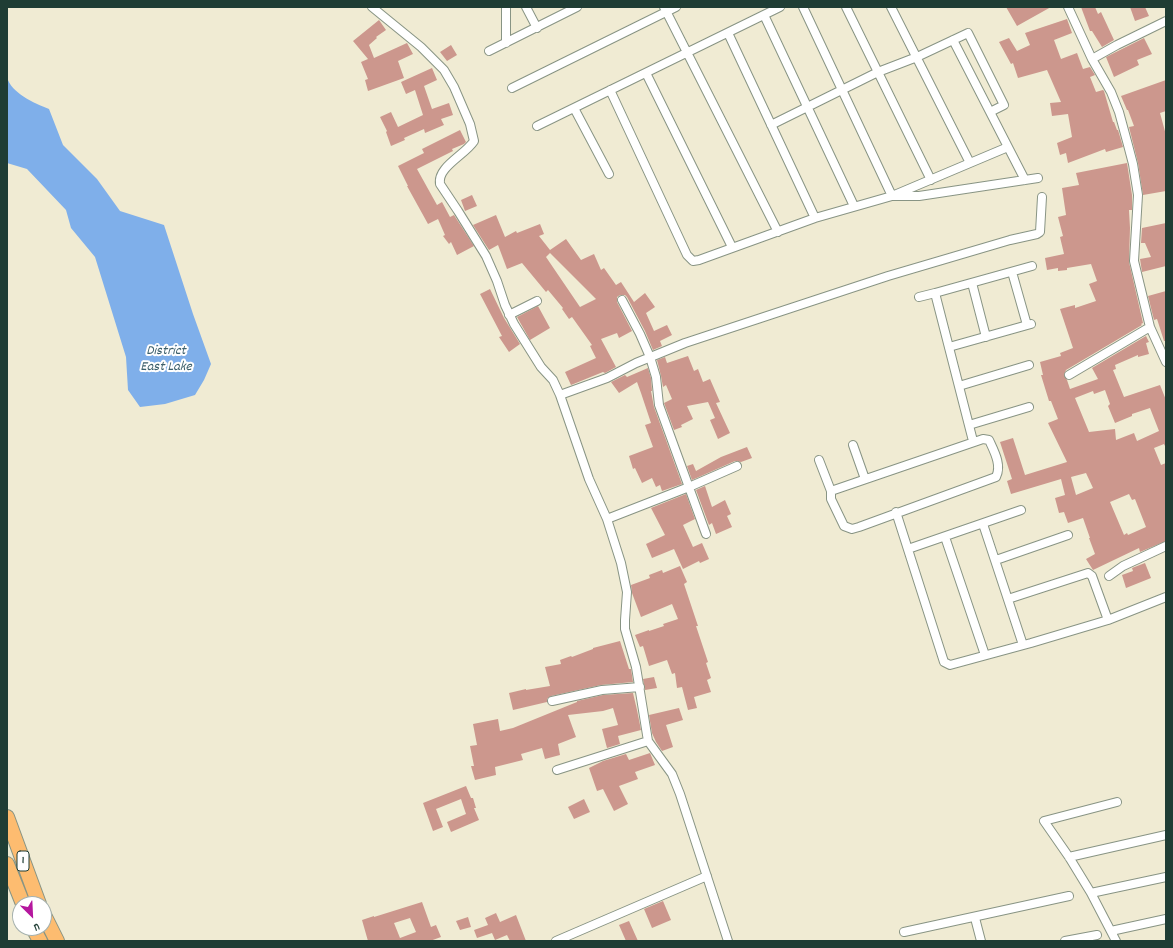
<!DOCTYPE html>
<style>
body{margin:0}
#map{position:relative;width:1173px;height:948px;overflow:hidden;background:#f0ebd3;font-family:Dekko,sans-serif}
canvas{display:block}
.frame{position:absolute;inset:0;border:8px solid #1f3d34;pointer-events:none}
.north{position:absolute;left:12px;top:896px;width:40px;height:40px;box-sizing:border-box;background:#fff;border:1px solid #a5b1ae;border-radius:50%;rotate:156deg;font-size:11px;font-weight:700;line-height:16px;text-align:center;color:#1f3d34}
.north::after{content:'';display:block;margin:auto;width:14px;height:18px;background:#b5179e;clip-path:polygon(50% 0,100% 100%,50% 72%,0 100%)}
</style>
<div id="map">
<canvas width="1173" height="948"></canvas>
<div class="frame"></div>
<div class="north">U</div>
</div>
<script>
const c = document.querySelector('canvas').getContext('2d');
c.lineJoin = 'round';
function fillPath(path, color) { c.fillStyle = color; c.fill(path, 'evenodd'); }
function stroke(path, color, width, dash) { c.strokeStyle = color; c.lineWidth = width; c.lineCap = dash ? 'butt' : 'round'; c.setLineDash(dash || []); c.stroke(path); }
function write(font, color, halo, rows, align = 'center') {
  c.font = font + ' Dekko,sans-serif'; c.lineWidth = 4; c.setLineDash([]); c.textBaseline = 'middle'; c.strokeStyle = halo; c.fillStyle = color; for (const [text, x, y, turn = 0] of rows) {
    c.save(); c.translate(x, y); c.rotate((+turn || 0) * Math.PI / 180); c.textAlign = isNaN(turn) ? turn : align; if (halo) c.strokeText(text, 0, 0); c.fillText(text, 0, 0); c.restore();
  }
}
fillPath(new Path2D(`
 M7,77C11,93 34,103 49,109L63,145L97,179L120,211L164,225L193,314L211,364L204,380L195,395L165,404L140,407L128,390L126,357L95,257L71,228L66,210L27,169L7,163Z`), '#7fafea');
fillPath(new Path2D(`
 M1006,7H1051L1017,26Z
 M1081,7H1095L1098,14L1101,12L1114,40L1102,47L1092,31H1090Z
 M1130,7H1145L1149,16L1135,21Z
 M1067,19L1072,33L1054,40L1061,59L1077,53L1083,69L1090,67L1095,75L1090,77L1096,92L1103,90L1104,91L1113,122H1114L1117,130H1118L1123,147L1106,152L1105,149L1068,163L1066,153L1060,155L1057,143L1072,137L1068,114L1052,116L1050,103L1061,102L1047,70L1018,78L1013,63L1011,64L999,42L1009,38L1017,51L1030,45L1025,33Z
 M379,20L386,30L376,37L377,38L369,45L374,58L407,43L413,54L398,61L404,78L368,91L365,80L368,79L361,62L368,59L353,41Z
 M1144,38L1152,54L1137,60L1139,65L1114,77L1106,57Z
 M451,45L457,55L447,61L440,52Z
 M432,68L437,80L424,86L432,109L449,103L453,115L441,119L444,125L425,133L424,129L404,138L405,140L391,146L386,132L387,131L380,117L391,112L398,127L423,115L415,90L406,94L401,82Z
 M1166,80V111L1160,113L1166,135V191L1143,195L1138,163L1129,127L1134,126L1128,110H1127L1121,96Z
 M460,130L466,142L464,144L452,149L453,151L417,169L437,205L442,202L450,217L454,215L474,246L457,255L451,242L449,244L443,236L445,235L438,219L428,224L407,186H408L398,166L424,153L422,149Z
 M1127,163L1132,195V210H1129L1130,228L1129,262L1143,323L1141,324L1142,325L1066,370L1064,375L1067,380L1070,389L1098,379L1092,368L1146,336L1149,342L1146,343L1149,354L1138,357V355L1115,365L1116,369L1113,370L1124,397L1160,385L1166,400V448L1164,444L1154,448L1161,465L1166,463V541L1140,552L1139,548L1093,570L1086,559L1095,554L1089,538H1090L1083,518L1068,523L1064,512L1059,513L1055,498L1065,495L1061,479L1011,494L1007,481L1012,479L1000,442L1013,438L1025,475L1067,462L1048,423L1058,419L1051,401H1049L1041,375H1043L1040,362L1061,356L1060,353L1073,348L1060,309L1075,305V308L1096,301L1089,284L1097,281L1091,264L1067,268V270L1058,271V268L1047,270L1045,258L1064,254L1060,237L1063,236L1058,217L1066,215L1062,188L1079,185L1076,173ZM1105,390L1110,404L1108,406L1115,423L1132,416V414L1150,408L1159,431L1137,441L1134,433L1116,440L1115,429L1089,432L1075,398L1093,391L1094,394ZM1086,473L1093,488L1076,495L1071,477ZM1129,494L1132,500L1135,499L1146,527L1128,535L1127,533L1124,535L1110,502Z
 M472,195L477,206L465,211L461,200Z
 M496,215L505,237L516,231L517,233L540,224L544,234L539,236L550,250L566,239L581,260L594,254L601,270L604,268L616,285L621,282L634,302L645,293L655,307L646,313L654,331L667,325L672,335L660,341L662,346L653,350L645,331L627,297L625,295H620L617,297V302L632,331L619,338L617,333L601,339L616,367L605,373L603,372L571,385L565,372L596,358L590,346L592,345L572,317L569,319L562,309L563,308L548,290L546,292L522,263L507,269L498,245L489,250L473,225ZM550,253L596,299L580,307L546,257Z
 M1166,223V266L1142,272L1140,259L1151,257L1145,243H1141L1142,228Z
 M490,289L504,318L520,344L509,352L499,337L502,336L480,294Z
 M1166,291V341H1164L1158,322L1157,319L1154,320L1148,296Z
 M538,306L550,328L530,340L517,317Z
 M688,356L694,371L698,369L703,382L710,379L720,402L716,403L730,433L718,439L710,420L715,418L708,402L687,406L693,419L681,425L682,427L674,430L664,403L672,399L666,385L663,387L661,376L657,360L665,357L667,363Z
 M648,368L651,378L652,391H651L654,407L682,484L662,491L660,485L656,487L652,478L642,483L635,468L633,469L629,456L653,447L645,425L651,423L641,393L637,382L619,393L611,382L625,375L627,377Z
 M747,447L752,458L741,462L735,461L692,480L687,466L693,464L696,471L721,457Z
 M705,486L712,507L725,500L731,514L727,516L732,527L716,534L712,523L709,525L696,490Z
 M686,494L695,519L683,525L693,547L702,543L709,559L700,563L699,561L683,569L674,549L652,558L646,544L665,535L651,508Z
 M1145,563L1151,578L1126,588L1122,575L1133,571L1132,568Z
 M680,566L687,582L684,584L698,626H696L708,662L706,663L711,678L707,680L711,692L694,697L697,708L688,710L682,687L677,688L675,673L672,674L667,660L649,666L643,646L640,647L635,635L649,630V631L664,626L663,624L678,619L672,604L641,617L632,593L631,585L650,578L649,575L662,570L663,573Z
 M620,641L629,669H631L633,682L601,685L551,696L547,699V702L513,710L509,693L526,689V690L550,686L545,667L561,664L560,660L571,656L572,657L593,649V648Z
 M654,677L657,688L645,690L643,679Z
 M633,693L637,710L641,730L618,736L620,744L607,748L602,729L618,725L613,708L603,711L568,715L576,737L558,744L560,755L545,759L542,748L521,754L523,760L495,767L496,775L475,780L471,766H474L470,746L477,745L473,724L498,719L500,731L513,728L577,702V701L603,695Z
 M679,708L683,720L666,725L673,747L662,751L656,742L652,733L649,715Z
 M650,753L655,765L635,772L638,779L619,786L628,804L614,811L603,789L597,791L589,768L603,761L626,754L629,760Z
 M466,786L471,798H473L476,808H474L479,820L451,832L447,822L466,814L461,799L436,809L443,827L433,831L423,803Z
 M584,799L590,812L574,819L568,807Z
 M663,901L671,920L652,928L644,909Z
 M422,902L431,927L436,925L441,937L430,941H368L362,920L374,916V917ZM410,918L416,932L400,938L394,923Z
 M496,913L500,922L516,915L526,941H510L507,935L495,940L492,933L477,938L474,930L488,925L485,918Z
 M468,917L471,927L460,930L456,921Z
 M629,921L638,941H626L619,925Z`), '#cc978d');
const minor = new Path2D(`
 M372,7L421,47L444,70L454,87L470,124L474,141C465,155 437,167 440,184L458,211L486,256L497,281L505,305L514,324L541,367L553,380L560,395L589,479L607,519L621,563L627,592L625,620V629L636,667L648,741L672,774L680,794L728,941
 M526,7L537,28
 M664,7L778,232
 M803,7L892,196H919L1038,178
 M846,7L931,180
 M1068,7L1092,59L1111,92L1119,112L1128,145L1133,164L1138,195L1134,261L1150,327L1166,362
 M764,15L854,206
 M728,33L815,218
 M953,40L1008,147L970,163
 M506,43V7
 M489,51L577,7
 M1092,59L1117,45L1166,21
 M646,73L732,247
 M512,88L676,7
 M610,90L687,255L693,261L699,260L815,218L892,196L970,163L891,7
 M574,108L609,174
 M771,125L878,72L917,57L968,33L1004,105L990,112
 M537,126L780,7
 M1008,147L1025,180
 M1012,272L1027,325
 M972,283L986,337
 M919,297L935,293
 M622,300L640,334L650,357L656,377L659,405L706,534
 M509,315L537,301
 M949,347L1031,324
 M1069,375L1150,327
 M959,386L1029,365
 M560,395L607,378L636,363L685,343L888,276L1010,240L1037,234L1040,232L1042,197
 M969,425L1029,407
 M983,439L989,440C994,451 1002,465 996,477L859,527L852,529L844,526L831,499V491Z
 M973,441L935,293L1032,266
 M853,445L865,479
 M819,460L831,491
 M896,512L944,662L950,665L1031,643L1108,620L1166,597
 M607,519L689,487L737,466
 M983,524L1023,645
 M945,537L985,655
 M908,549L1021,510
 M996,560L1068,535
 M1109,576L1123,566L1166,546
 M1008,599L1088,573L1092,576L1108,620
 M552,701L602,690L640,687
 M557,770L648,741
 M1069,857L1166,835
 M1091,893L1069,857L1044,821L1117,802
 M975,918L981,941
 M1111,931L1166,919
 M904,932L1069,896
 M556,941L707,876
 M1065,941L1097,935
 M1116,941L1091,893L1166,877`);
const trunk = new Path2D(`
 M7,817L39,904
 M7,864L23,904
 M44,915L57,941
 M33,928L40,941`);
stroke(minor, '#889484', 10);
stroke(trunk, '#889484', 16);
stroke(minor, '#fff', 8);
stroke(trunk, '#fdbc70', 14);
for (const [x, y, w] of [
 [23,861,12]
]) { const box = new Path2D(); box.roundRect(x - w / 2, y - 10, w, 20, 3); c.fillStyle = '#fff'; c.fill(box); stroke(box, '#1f3d34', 1); }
write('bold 12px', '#1f3d34', null, [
 ["1",23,861]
]);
write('italic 14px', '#3c5f6b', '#fff', [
 ["District",166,352],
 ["East Lake",166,368]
]);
</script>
